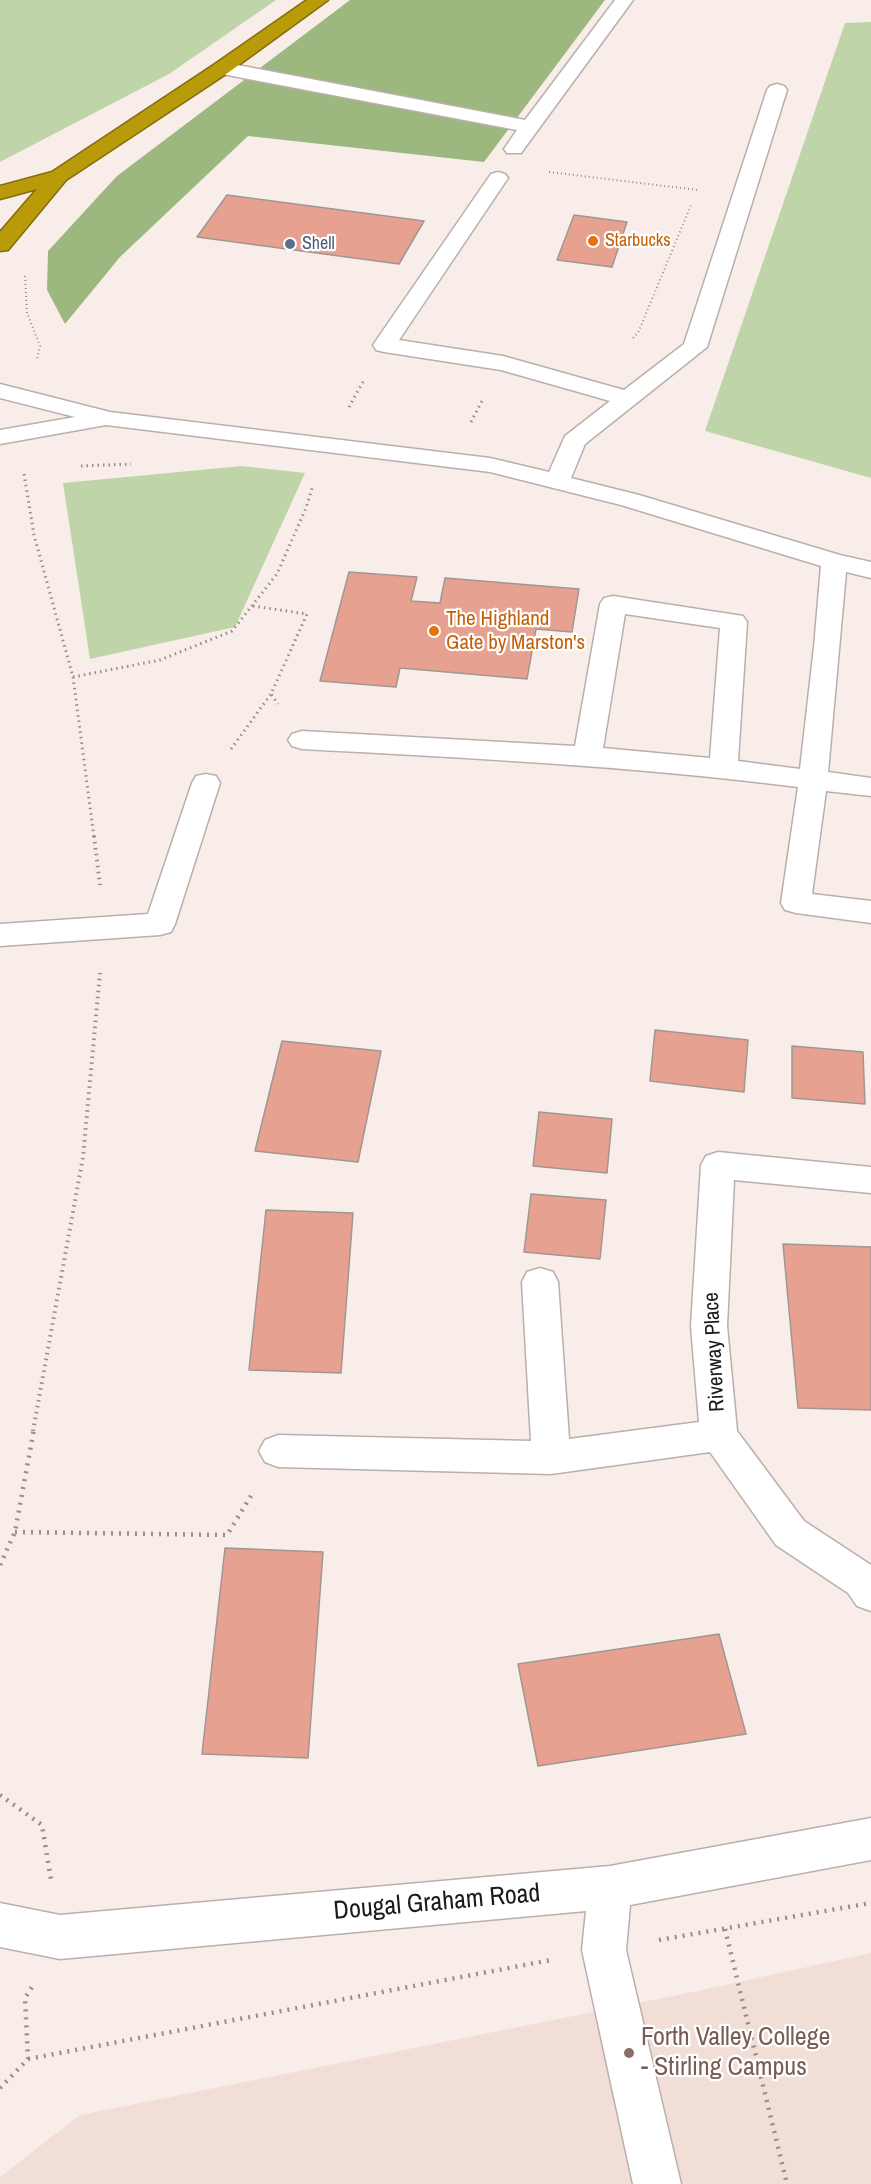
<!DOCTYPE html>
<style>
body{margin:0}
canvas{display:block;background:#f8ede8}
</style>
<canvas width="871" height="2184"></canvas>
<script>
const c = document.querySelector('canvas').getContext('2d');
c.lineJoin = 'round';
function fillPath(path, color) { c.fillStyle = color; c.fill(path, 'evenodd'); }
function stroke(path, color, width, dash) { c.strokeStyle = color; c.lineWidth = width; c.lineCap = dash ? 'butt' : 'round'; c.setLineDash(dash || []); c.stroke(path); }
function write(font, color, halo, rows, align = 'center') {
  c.font = font + ' "Archivo Narrow",sans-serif'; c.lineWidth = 4.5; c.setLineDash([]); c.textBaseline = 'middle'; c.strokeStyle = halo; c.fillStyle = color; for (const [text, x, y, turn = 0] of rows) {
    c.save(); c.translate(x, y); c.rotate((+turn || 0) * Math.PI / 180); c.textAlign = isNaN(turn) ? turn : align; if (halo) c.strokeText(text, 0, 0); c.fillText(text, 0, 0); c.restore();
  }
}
fillPath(new Path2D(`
 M871,1953V2184H0V2177L80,2115L693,1992Z`), '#f1ded6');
fillPath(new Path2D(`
 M0,0H276L169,74L0,162Z
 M871,22V478L705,431L845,23Z
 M242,466L305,473L235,627L90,659L63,483Z`), '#bfd5a9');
fillPath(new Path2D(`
 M350,0H605L484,162L248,136L120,257L65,324L47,290L48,251L117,176Z`), '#9db87e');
const building = new Path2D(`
 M227,195L424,221L399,264L197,237Z
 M574,215L627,222L612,267L557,260Z
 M349,572L417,577L411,601L440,603L445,578L579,589L572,632L536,629L527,679L400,668L396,687L320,681Z
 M655,1030L748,1040L744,1092L650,1081Z
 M282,1041L381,1051L358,1162L255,1151Z
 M792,1046L863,1052L865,1104L792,1098Z
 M539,1112L612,1119L607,1173L533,1166Z
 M531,1194L606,1200L600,1259L524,1252Z
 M266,1210L353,1213L341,1373L249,1370Z
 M783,1244L871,1247V1410L798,1408Z
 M225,1548L323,1552L308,1758L202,1754Z
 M719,1634L746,1734L538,1766L518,1664Z`);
fillPath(building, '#e6a191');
stroke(building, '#a19693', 1.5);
const minor = new Path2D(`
 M615,0H633L521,153H507L504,149L517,130L222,74L215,72L212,68L215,64L222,62L525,120Z
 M777,84L784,86L787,90L707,347L585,444L571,478L639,495L840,555L871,562V578L846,572L828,772L871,778V796L826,791L812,894L871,901V923L796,913L785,910L781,903L798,787C633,766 468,758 302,749L292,746L288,740L292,734L302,731L575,746L600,604L604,598L613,596L743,616L747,622L738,761L800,769L814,647L821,566L621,505L490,472L106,425L0,444V430L75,417L0,398V384L110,412L490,458L549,472L565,436L610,401L501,370L384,352L376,350L373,345L491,174L498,172L505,174L508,178L399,340L503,356L624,390L684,344L767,90L770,86ZM625,614L720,628L710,758L603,748Z
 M206,774L216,776L220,783L175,924L171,932L160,935L0,946V924L148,914L192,783L196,776Z
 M718,1152L871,1167V1193L734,1180L727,1326L737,1431L804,1521L871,1565V1611L857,1606L848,1593L776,1545L710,1452L551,1474L278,1467L265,1462L259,1451L265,1440L278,1435L531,1441L522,1282L527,1272L540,1268L553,1272L558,1282L569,1439L699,1422L691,1326L701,1165L706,1156Z
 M871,1818V1860L630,1905L626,1950L681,2184H633L582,1950L586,1911L60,1959L0,1947V1903L60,1915L610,1866Z`);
const highway = new Path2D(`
 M307,0H328L229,72L66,180L8,250L0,251V232L37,189L0,199V186L52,172L215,64Z`);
stroke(minor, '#baafab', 3);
stroke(highway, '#836d0e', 3);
stroke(new Path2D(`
 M549,172L698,190
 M25,276L27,313L40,346L37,359
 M633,338L638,333L691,205`), '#968e8b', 2, [1, 3]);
stroke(new Path2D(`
 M349,407L364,380
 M471,422L483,399
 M81,466L131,464
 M24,474L34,535L73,677L94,837
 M253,606L307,614L271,694L278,704
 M73,677L160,660L232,631L277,574L306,508L313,485
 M231,749L271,694`), '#968e8b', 3, [1.5, 4]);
stroke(new Path2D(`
 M94,836L100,885
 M33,1431L83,1157L100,973`), '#968e8b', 4, [1.5, 4.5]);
stroke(new Path2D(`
 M15,1532L227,1535L254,1491
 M0,1565L15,1532L34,1429
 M0,1795L42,1825L51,1880
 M725,1929L787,2184
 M659,1940L871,1903
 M28,2059L551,1960
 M0,2088L28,2059L25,1998L32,1987`), '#968e8b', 4.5, [2, 6]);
fillPath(minor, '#fff');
fillPath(highway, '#b99a08');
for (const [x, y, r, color] of [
 [593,241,6,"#e8710a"],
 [290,244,6,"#5c6f8a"],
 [434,631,6,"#e8710a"],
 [629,2053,6,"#8d6e63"]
]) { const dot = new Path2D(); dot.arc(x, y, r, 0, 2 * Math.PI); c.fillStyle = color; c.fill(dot); stroke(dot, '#fff', 2); }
write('18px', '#c56008', '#fff', [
 ["Starbucks",605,241]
], 'left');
write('18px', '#4e5e75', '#fff', [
 ["Shell",302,244]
], 'left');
write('21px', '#c56008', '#fff', [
 ["The Highland",446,619],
 ["Gate by Marston's",446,643]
], 'left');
write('21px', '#1e1a19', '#fff', [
 ["Riverway Place",715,1352,-93]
]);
write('26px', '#1e1a19', '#fff', [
 ["Dougal Graham Road",437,1903,-5]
]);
write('26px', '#785e54', '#fff', [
 ["Forth Valley College",641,2038],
 ["- Stirling Campus",641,2068]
], 'left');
</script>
